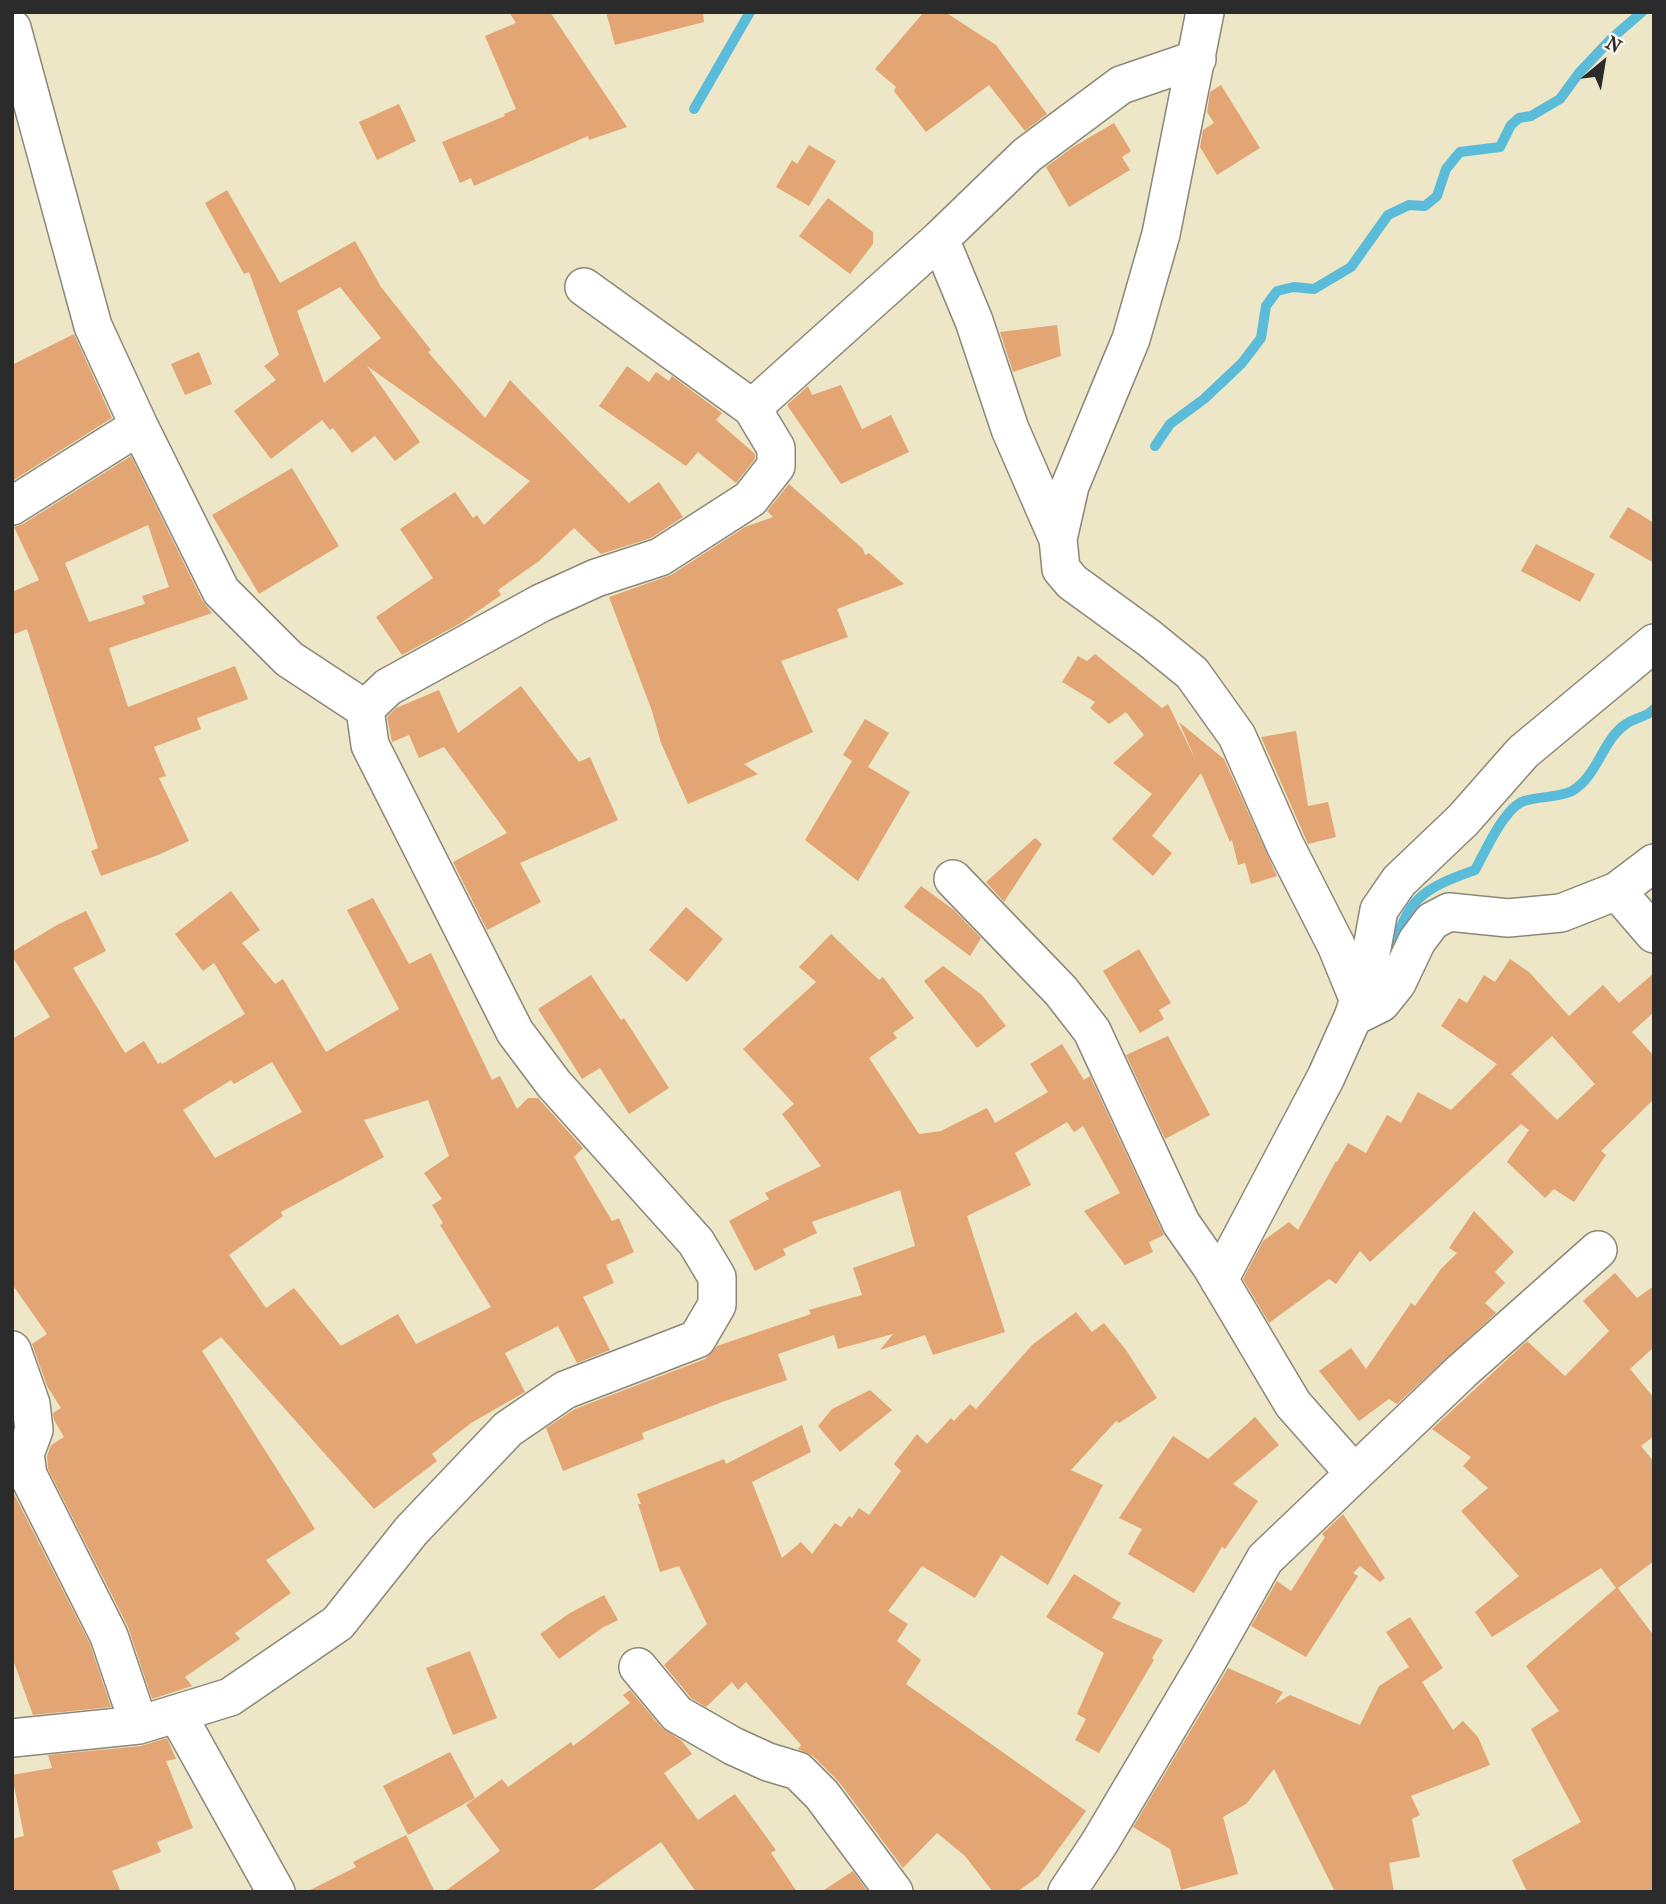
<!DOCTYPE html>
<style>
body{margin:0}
#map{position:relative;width:1666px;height:1904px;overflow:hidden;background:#ede6c7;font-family:"IM FELL French Canon",serif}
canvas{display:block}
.frame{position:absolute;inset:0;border:14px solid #2b2b2b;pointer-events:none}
.north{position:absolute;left:1568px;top:28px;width:70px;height:70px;-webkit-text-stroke:5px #fbf7ec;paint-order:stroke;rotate:30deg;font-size:19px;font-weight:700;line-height:28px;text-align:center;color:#2b2b2b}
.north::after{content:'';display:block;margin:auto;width:24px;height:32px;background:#2b2b2b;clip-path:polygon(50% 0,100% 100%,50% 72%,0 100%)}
</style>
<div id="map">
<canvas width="1666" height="1904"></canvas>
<div class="frame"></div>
<div class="north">N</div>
</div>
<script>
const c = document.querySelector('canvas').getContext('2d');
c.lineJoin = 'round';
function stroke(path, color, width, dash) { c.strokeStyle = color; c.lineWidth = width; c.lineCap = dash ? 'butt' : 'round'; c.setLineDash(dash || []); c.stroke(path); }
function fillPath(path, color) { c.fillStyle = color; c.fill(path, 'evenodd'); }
stroke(new Path2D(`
 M694,109L750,12
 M1155,446L1170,424L1204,399L1242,363L1261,338L1266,306L1277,291L1294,287L1314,289L1351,267L1388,215L1409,205L1425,206L1437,196L1446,169L1460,152L1500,147L1511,125L1519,118L1531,116L1560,99L1579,73L1612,38L1642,12
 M1392,955C1407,899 1421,889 1475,870C1485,852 1504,808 1524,801C1540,796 1557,798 1572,791C1598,776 1602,740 1626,724C1635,717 1646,718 1654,709`), '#5bbcd9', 10);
fillPath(new Path2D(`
 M509,12H550L627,127L589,140L588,136L474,186L471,178L460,183L442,142L505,116L504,114L516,109L485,36L516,23Z
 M606,12H703L704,22L615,45Z
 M924,12H945L996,45L1047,114L1025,131L989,85L926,132L894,91L896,87L875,69Z
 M1221,85L1260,148L1217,175L1200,147L1203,130L1214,123L1207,112L1210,92Z
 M399,104L416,141L377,160L359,122Z
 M1114,123L1131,151L1122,157L1130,170L1069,207L1046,167L1073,147Z
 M809,145L836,161L809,206L776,187L792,160L797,164Z
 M227,190L280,283L355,241L381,287L431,350L428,352L485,418L510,380L629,503L659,482L683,517L651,538L601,554L574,528L539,561L498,590L501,595L461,623L402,655L376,617L433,578L400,529L455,492L473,518L477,515L484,525L530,481L367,366L420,442L395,461L375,436L352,453L333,428L330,430L322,420L271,459L234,411L276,380L264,366L279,355L249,272L244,274L205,203ZM340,287L381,338L324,383L297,311Z
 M828,198L873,232V244L850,274L799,236Z
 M1057,325L1061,356L1013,372L1000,332Z
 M74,334L112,418L12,481V365Z
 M199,352L212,384L185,395L171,364Z
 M627,366L649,382L656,372L669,381L672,376L722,413L716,420L755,454V459L736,483L698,452L686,466L599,406Z
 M841,385L862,429L891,415L909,452L841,484L787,405L808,386L812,395Z
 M131,456L202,600L212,613L109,648L128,707L235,666L248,699L197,718L201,729L154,747L166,776L159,778L189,841L158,855L101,876L91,851L98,848L27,629L12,635V592L39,580L14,527L23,524ZM148,525L169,587L142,596L145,604L89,622L65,563Z
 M292,468L339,546L259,594L212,515Z
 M789,484L863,549L865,555L869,553L904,584L837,609L848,637L781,661L813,732L744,764L758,774L688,804L661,743L652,711L609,597L671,575L745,527L773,517L767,511Z
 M1628,507L1654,523V563L1609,537Z
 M1536,544L1595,574L1580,602L1521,571Z
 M1095,654L1162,708L1168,704L1196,761L1179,722L1224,759L1277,876L1251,884L1245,863L1238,865L1232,840L1230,842L1201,773L1152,836L1172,853L1153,876L1112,839L1152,794L1113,763L1144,735L1126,712L1109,724L1090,708L1095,702L1062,682L1078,656L1087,661Z
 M521,686L579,762L590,757L618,820L520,863L541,902L487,930L453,862L507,833L444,747L419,758L409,735L392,742L387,717L396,708L439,690L458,733Z
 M865,719L889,733L868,767L910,792L858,881L805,840L852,761L843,755Z
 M1296,731L1308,806L1328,802L1336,837L1308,844L1261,737Z
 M1035,838L1042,844L1004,902L986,882Z
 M921,886L954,910L981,938L970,956L904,907Z
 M231,891L260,930L242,943L275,984L283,979L326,1052L399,1009L347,910L373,898L409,964L431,953L492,1080L500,1076L517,1109L528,1098H538L583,1148L574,1157L612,1221L619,1218L634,1252L606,1265L614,1283L583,1297L610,1350L577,1363L558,1326L505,1353L525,1392L471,1423L432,1454L437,1461L374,1509L221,1337L202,1351L315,1529L266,1560L291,1593L235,1633L240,1639L185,1677L192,1686L152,1699L128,1627L48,1469L47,1456L51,1445L64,1437L54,1420L53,1413L61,1408L47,1386L32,1344L47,1334L12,1284V1039L50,1017L12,956V952L57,925L86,911L106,951L73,968L125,1053L144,1041L158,1064L161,1062L162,1064L245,1014L214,963L203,971L175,934ZM272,1062L302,1112L215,1158L183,1110L231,1080L234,1084ZM428,1100L449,1156L424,1173L442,1199L432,1205L443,1223L440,1225L491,1307L416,1344L398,1314L341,1346L294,1288L266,1308L229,1255L283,1216L281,1212L384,1157L364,1120Z
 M686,907L723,939L687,982L649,950Z
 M831,934L879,980L883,977L914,1018L893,1033L897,1038L869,1058L919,1134L941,1131L987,1108L995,1123L1048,1092L1030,1064L1062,1044L1084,1080L1090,1076L1164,1235L1149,1242L1153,1252L1125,1265L1084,1211L1120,1193L1083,1126L1074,1132L1067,1122L1015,1153L1031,1185L967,1216L1005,1332L933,1355L925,1335L880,1350L893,1334L838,1349L834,1335L778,1354L787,1380L722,1402L642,1433L644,1439L563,1471L546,1428L575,1409L705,1359L717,1346L811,1314L809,1310L862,1295L853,1268L915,1246L900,1190L812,1222L817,1233L783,1249L786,1255L755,1271L729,1221L769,1199L765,1193L821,1166L782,1114L794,1104L743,1049L816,982L799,967Z
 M1139,949L1171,1003L1159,1010L1164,1019L1140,1033L1103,971Z
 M1510,959L1529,972L1569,1016L1603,985L1619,1003L1654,973V1012L1632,1032L1654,1056V1099L1601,1151L1606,1155L1574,1202L1554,1189L1545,1198L1507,1162L1529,1130L1521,1124L1370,1262L1360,1251L1336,1284L1329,1279L1269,1323L1243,1279L1263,1241L1289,1222L1298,1230L1336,1161L1337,1162L1348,1143L1366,1153L1387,1115L1401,1123L1418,1092L1451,1110L1497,1064L1441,1026L1459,998L1467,1003L1484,975L1495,982ZM1552,1036L1595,1084L1557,1120L1511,1074Z
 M943,966L982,995L1006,1026L977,1048L924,981Z
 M591,975L621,1020L624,1018L669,1088L629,1114L600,1068L582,1079L538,1009Z
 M1168,1036L1210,1115L1165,1139L1126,1055Z
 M1474,1211L1514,1252L1495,1272L1505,1283L1485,1303L1496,1313L1397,1404L1389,1399L1359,1421L1319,1371L1351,1348L1366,1369L1411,1303L1415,1306L1441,1269L1457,1253L1449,1248Z
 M1615,1273L1637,1298L1654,1286V1347L1630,1369L1654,1398V1436L1641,1446L1654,1462V1561L1618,1588L1654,1636V1892H1527L1512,1860L1581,1822L1531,1729L1559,1711L1526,1666L1616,1588L1601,1568L1492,1637L1475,1612L1519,1576L1461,1511L1488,1488L1463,1466L1471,1457L1432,1429L1527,1341L1565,1376L1609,1331L1583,1301Z
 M1076,1312L1092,1332L1104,1323L1126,1350L1157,1398L1119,1423L1116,1421L1071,1470L1103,1485L1048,1585L1001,1555L975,1598L922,1566L888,1611L908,1624L897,1641L921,1660L906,1684L1086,1811L1039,1876L1017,1892H993L965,1856L937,1833L903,1868L839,1782L813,1756L798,1749L801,1745L746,1682L738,1690L732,1682L706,1707L691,1698L664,1665L707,1624L679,1566L660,1572L638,1504H641L637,1494L724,1459L726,1464L802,1425L811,1452L752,1482L782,1558L801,1542L812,1554L835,1523L841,1527L849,1516L852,1518L859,1508L869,1515L901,1471L894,1464L917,1434L927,1444L951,1418L954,1421L970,1404L976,1409L1032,1345Z
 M870,1390L892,1410L840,1452L818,1426L832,1409Z
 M1255,1417L1279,1445L1233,1484L1258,1501L1225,1549L1222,1547L1194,1593L1128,1554L1142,1529L1119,1518L1173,1436L1208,1459Z
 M12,1490L90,1644L111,1707L33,1715L12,1657Z
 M1343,1514L1385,1578L1380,1582L1360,1566L1353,1573L1358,1576L1306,1657L1251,1626L1277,1581L1291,1591L1325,1537L1322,1534Z
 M1074,1574L1121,1603L1112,1618L1163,1640L1152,1658L1154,1660L1099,1753L1075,1740L1086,1719L1077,1714L1104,1653L1046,1617Z
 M604,1595L618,1620L602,1628L559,1659L540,1634L570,1613Z
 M1410,1617L1443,1668L1422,1682L1453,1730L1463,1721L1478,1737L1490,1765L1411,1796L1420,1815L1412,1819L1420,1857L1389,1863L1394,1892H1335L1274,1769L1246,1804L1223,1817L1238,1874L1181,1890L1170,1849L1133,1827L1228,1668L1283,1692L1275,1704L1290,1695L1360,1725L1379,1686L1409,1667L1386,1632Z
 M470,1651L497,1718L453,1735L426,1668Z
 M630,1690L661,1727L682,1741L692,1754L664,1773L698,1820L735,1794L776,1850L771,1853L797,1892H696L661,1842L590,1892H444L500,1851L466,1805L502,1779L508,1787L571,1742L573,1746L630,1703L623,1695Z
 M167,1738L176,1759L166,1761L193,1828L157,1842L161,1852L112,1871L121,1892H12V1839L24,1836L12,1775L52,1768L48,1755L141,1746Z
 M450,1752L475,1798L408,1835L383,1786Z
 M406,1835L435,1892H306L356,1867L353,1862Z
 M853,1871L868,1892H821Z`), '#e4a574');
const street = new Path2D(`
 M1205,12L1161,234L1131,339L1070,486L1058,539L1061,569L1072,582L1149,638L1192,673L1237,736L1285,845L1336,945L1359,1001
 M12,28L93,326L139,426L221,591L289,659L365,709
 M940,239L974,321L1010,429L1058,539
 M752,408L940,239L1027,155L1121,85L1197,59
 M12,506L139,426
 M953,879L1061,991L1092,1031L1181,1223L1211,1266L1293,1404L1354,1473
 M1617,891L1654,934
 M1353,1017L1381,1003L1397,983L1417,941L1432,921L1449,912L1508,918L1561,913L1617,891L1654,863
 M1219,1280L1326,1077L1353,1017L1367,975L1379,910L1399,881L1463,820L1523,752L1654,643
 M12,1350L31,1404L34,1430L25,1454L28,1475L109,1636L139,1725
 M638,1667L677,1714L733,1746L768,1762L798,1771L822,1795L894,1892
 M177,1714L276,1892
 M12,1738L139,1725L230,1697L338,1623L411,1531L508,1429L565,1390L697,1339L717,1305V1277L696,1242L554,1084L515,1032L370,745L365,709L388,687L541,603L596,578L660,557L750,499L776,466V448L752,408L584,287
 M1067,1892L1100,1842L1205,1665L1265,1559L1462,1371L1598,1250`);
stroke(street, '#8c8879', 40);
stroke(street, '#fff', 37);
</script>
